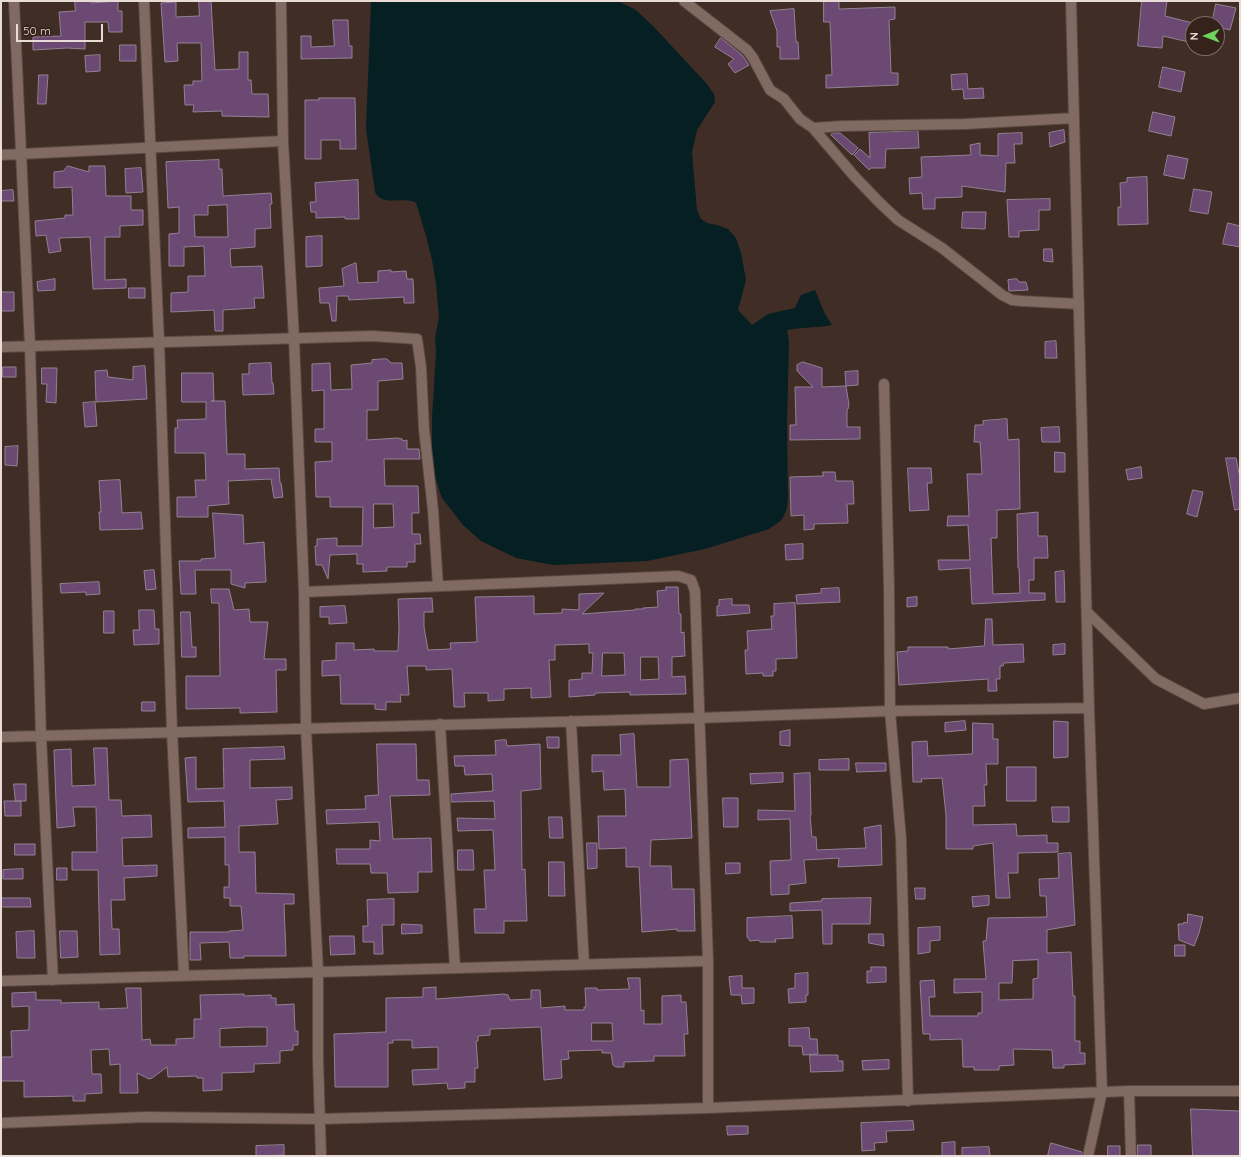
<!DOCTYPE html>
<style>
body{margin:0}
#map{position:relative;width:1241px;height:1157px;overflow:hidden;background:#402d25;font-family:Quicksand,sans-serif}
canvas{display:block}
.frame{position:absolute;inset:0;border:2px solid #e9dcd7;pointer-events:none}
.north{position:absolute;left:1185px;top:16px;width:40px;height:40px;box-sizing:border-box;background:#35231b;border:1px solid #7d6d66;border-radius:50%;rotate:269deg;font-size:11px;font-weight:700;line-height:16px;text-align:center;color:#e9dcd7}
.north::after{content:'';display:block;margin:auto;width:14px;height:18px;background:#70d35f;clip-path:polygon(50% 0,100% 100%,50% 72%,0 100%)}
.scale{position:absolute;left:16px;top:24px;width:87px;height:18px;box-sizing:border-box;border:2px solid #e9dcd7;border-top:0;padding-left:5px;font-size:12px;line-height:14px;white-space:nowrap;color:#e9dcd7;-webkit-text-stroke:3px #35231b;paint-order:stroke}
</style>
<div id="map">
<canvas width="1241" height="1157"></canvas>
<div class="frame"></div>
<div class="north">N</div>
<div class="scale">50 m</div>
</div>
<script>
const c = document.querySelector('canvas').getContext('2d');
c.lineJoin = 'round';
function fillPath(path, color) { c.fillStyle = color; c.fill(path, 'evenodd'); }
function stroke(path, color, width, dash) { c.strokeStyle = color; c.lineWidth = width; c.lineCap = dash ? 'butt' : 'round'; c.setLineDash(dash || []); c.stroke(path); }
fillPath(new Path2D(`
 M371,1H618L636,10L654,27L706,83L714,94L715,102L697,130L692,152L697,210L701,219L707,223L717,225L728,229L736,238L741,253L746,280L738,310L752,325L768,314L795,308L801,295L815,290L824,312L832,325C817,328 802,327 787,330L789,341L787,424L788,498L787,508L783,518L779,522L769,529L705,549L647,561L553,565L516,558L481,541L463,525L442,498L435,477L432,456V418L436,352L435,338L439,317L436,284L432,260L426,236L416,203C405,196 381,207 375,192L366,129Z`), '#061f23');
const building = new Path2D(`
 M75,1H91V3L118,1V11H122V32H109L108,22H85V49L67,48L33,50V37L61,36L59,12L75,11Z
 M199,1H211L215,70L239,69V52H248V80H251L252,94H268L269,117L222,116V111L193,112L194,105H185L184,85H193V81H202L201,43H177L178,61L165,62L161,3L176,2V17L199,16Z
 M824,1H839V9L895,7V19L889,20L891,73H898V85L826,88V75H832L830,22H824Z
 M1142,1H1167L1165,16L1193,23V43L1163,36L1162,48L1138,46Z
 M1216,4L1236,8L1230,30L1217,27V24H1212Z
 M794,9L796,42H798L799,59H780V47H777V31L770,11Z
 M333,20H348L349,46H352V58L301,59V36H311V47L334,46Z
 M721,38L742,55L749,65L735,73L728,64L734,59L715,47Z
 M120,45H136V61H120Z
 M100,55V71L86,72L85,56Z
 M1163,67L1185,72L1181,92L1159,87Z
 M967,74L968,89L983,88L984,98L964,99L963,89L952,90L951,75Z
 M39,75H48L46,104H38Z
 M319,98H355L356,149H340V140H321V159H305V100H319Z
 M1153,112L1175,117L1171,136L1149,131Z
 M1064,130L1065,142L1050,147L1049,133Z
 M918,131L919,148L886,149L885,168H871L869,170L854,155L860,149L870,158L869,133Z
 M833,133H840L858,148L852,155L831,135Z
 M1022,133V144H1014L1015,163H1006L1005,192L962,186V197L935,198V209H923L922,193L910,194L909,178L922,177L921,157L971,155L970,145L980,143V155L998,156V134Z
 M1168,155L1188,159L1184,179L1164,175Z
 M219,160V169H222L223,196L271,193L272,204H270L271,228L255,229V247L230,249L231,267L262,266L264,298H254L255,308L223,310V331H215L214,310L171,312V293L188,292V276H205L204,246L184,247V266H169V234L179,233V207L168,208L166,162ZM227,205L228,237H195L194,215H208V206Z
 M68,166L89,172V166H105L106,196H131V210H143V225L120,226V237H105V280L126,279V288L93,289L90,237L59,238L61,251L49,253L46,235L36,236L35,221L65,218V215H73L72,187L54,188V172L63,171Z
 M141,168L143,192L126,193L125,169Z
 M1147,177L1148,224L1118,225V207H1121L1120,183L1127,182V178Z
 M358,180L359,219H345V217L316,218V212H311L310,202H316L315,183Z
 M1194,189L1212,192L1208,214L1190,211Z
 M13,190L14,201H1V191Z
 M1050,199V210H1039V230L1019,231V237H1009L1007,200Z
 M963,212H986L985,229L962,228Z
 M1228,223L1240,226V247L1223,244Z
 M322,236V266L306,267V237Z
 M1044,249H1052L1053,262L1044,261Z
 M356,263L358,283L378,282V271L391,270V272L406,271L407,279H413L414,303H404V297L349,300L348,296H337L336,321H332L329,303H320L319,288L344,286L342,269Z
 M55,279V290L38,291L37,282Z
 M1017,279L1019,282H1026L1028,290L1009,291L1008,280Z
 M129,288H145V298H129Z
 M1,292H14V311H1Z
 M1056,341L1057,358H1045V342Z
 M387,359L391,363H402L403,379L378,381V410H367V440L398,438L402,439L403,441L407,440V449H419L420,459H384L385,486H418L419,513H412V534H420L421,544H415V562H407V567H387V571L363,572V564H357V554L330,555L328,579L322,565H316L315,546H317V539L337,538V546H362L363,507H330V497H316L315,462L332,461V442H315V429H324V390L312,391V364L330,363L331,390L352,389L351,365L372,363V360ZM374,504H393L394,527L374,528Z
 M803,362L822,368V387L846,386L849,405L848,409L847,410V427H860V439L790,440V425H796L795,387H813L797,371V365Z
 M271,363L272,383H273L274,394L243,395L242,374H249V364Z
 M145,366L147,399L96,402L95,371L107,370L108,377L133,380V367Z
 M3,367H16V377H3Z
 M42,368H57L56,403L46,402L47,384H42Z
 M858,371V385L846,386L845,372Z
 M182,373H213L214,401H211H225L227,454H245V469L279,468L280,483H281L283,497L274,498L271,479L228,481L229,504L208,506V517H177V497H196L195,480H206L205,453H175V428H178L177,420L206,419V402H182Z
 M95,402L97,426L85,427L83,403Z
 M1007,419L1008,440L1019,439L1020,509L997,510V538H991L993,594L1020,593L1019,568H1018L1017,514L1038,512V536H1047L1048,558H1034V580H1029V593H1045V600L972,604L970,568L939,570L938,560H970L968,525L947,526L948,516H969L967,474H982L980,442H974L975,425H983V421Z
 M1059,427L1060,442H1042L1041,428Z
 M18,446L17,466L5,465V447Z
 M1055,452L1065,453V472H1055Z
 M1226,458H1236L1240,478V509L1235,510Z
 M1141,467L1142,478L1128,480L1126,470Z
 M908,468H931L932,483H927L929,510L910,511Z
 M823,472H835L836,481H853L854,504H847L848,523L814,524V529L804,530V515L791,516L790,477L823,476Z
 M120,480L122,513L141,512L143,529L100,530L99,512H101L99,481Z
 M1193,490L1203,492L1197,517L1187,514Z
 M213,513L243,515L244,544L264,542L266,582L245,583V588L231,584V570H195L196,594H181L179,561H201V559L215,558Z
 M803,544V559L786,560L785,545Z
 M154,570L156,589L146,590L144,571Z
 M1064,571L1065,602H1056L1055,572Z
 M99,582L100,594L86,595V592L61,593L60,584Z
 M666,587H678L679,614H681V633L684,632L685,656L672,657V677L685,676L686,694L630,695V692L595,693V695L569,697V680L582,679V673H592L593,653H589V644L555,645V660H549L551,697L531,698V688L504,689V700L488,701V693H464L465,707H454L452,669L426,670V666H407L409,695H400L401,702H386V710L375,709V704H341L340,675L322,676V661L336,660V643H354V650L374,649V651H398L399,628L398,599L432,598L433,612H424V627L428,650L451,649L450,643L477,642L475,597L534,596V614L562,613V609L579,610V594L604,593L582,614L635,610V609H643V608L658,607L657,591L666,590ZM603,653H624L625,675L602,676ZM641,657H658L659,679L641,680Z
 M839,588L840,602L797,604L796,595L821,593V589Z
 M211,589H229L234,610L249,609L250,622H268L264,659H286V670H276L277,712L240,713V708L186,709V676H220L219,603H212Z
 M917,597V606L907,607V598Z
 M732,599V605H749L750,613L717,616V606H719V600Z
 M795,603L797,658L776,659V671H773V676H763V673L746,674L745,650H748L747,631L772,629L771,616H774V604Z
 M345,606L347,623L329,624V617H320V607Z
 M139,610H154L155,629H159V644L134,645L133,630H139Z
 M104,611H114V633H104Z
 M181,612H190L192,647H196V657H182Z
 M986,619H992L993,645L1023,644L1024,662L1004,663L1003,666H1000V679H996L997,691H988V679L899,685L897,652L908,651V647H948V649L984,646Z
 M1065,644V654L1053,655V645Z
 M142,702H155V711H142Z
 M965,721L966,730L945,732V723Z
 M1054,721L1068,722V757L1054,758Z
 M973,723L993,724V739H998V764H986L987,785H984L985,806H973V825L1016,824L1017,836L1047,835V843H1058V852L1018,853V873H1008L1010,898H996L993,843L973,846V849H946V815L942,778L921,779L922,782H913L912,742L927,741L928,756L972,754Z
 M790,730V746L780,745V732Z
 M634,734L637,787H670V760L688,759L692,838L651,840L650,866H671L672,889H694L695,931H677V929L642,932L639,867H626V848L599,849L598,816H626L625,789L604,790L603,771L592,772V755H621L620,735Z
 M547,737H559V748H548Z
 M506,740L507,746L540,744L541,789L521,791L522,870L525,869L527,921H504V933H475L474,909H486L484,870H495L493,830L458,831L457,818L495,819L494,801L451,802V794L493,791L492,774L465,775L464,766H455L454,756L496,755L495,741Z
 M377,744H416L417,780H429L430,795L390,796L393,839L431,838L432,872H418V892L388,893L387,873H371L370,864H337L336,849H370V840L380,841L379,822L327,824L326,810L366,809L365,796L378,795Z
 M284,747L285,759L250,760V788L292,787V799L276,800L278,824L239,826V852H255L256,893L294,894V904H284L286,956H244V958H230L229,942L200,943L201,960H190V932H229V931L243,930L241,906H230V898H224V887H229V865H225V837L188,838V828L225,827L224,801L188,802L185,758L196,757V789L224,788L223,749Z
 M94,748H107L109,800H121L122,816L151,815L152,837L122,838L123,866L157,865V876L124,878L125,900H111L112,929H119L120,954L100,955L98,870H72V852H97L96,807H73L75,826L57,828L54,750L71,749L72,786L95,785Z
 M849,759V770H819V760Z
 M856,763H886V771L857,772Z
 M1007,767H1036V801H1007Z
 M783,773V782L751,784L750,774Z
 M810,773L811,815H810L812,837H816L817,850L866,848L864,828L881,825L882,865L838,867L839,858L804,860L806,883L789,885V894L771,895L770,861L791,860L790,819L758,820V810L795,811L794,774Z
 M14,784H26V801H15H21V816H5L4,801H15Z
 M723,798H738V827H724Z
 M1052,807H1069V822H1053Z
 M549,817H562L563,838H550Z
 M587,843H597V868L588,869Z
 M15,844H35V855H15Z
 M458,850H473L474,870H458Z
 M1071,853L1075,925L1047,930V953L1071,952L1073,996H1075V1041H1080V1053H1085V1064L1064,1065V1068H1053L1052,1050L1013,1049L1014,1065L999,1066V1070H974V1067H963L962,1039L930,1040V1034H923L920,981L934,980L935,997H929L930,1016H978V1013H982V992L954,993V979H986L983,941H986L988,918L1047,917L1046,896H1040L1039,879L1059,878L1058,854ZM1038,960V978L1033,979V999L999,1000V983H1012L1013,961Z
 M549,862H564L565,896H549Z
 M726,863H740V873L726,874Z
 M57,868H67V880H57Z
 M23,869V879H3V870Z
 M915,888H925V899H916Z
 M989,896V905L973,907L972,897Z
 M1,898H30L31,907H1Z
 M871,898L870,924H832V944H823L822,910L790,911V903L822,901V899Z
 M394,899V925H382L383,954H374V942H363V926H368L367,900Z
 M1188,914L1203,917L1199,933L1194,946L1179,940L1178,924H1183L1184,922L1187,923Z
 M792,916L793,938L775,939L776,942H760L759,940L750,941L747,937V918Z
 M402,924L422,925V933L402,934Z
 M940,927V940L930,941V952L918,954V928Z
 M34,931L35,958H17L16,932Z
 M60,931H77L78,957L61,958Z
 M869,934H883L884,946L869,943Z
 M330,936H354L355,954L331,955Z
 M1175,945H1185V956H1175Z
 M871,967H886V982L867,983V971H871Z
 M808,973V995H806V1002L789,1003L788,989L795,988V974Z
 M742,976V988H754V1003L742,1004L741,995H731L729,977Z
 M628,978H640L641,1011L644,1010V1024H662V996L681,995V1002H686L688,1034H684L685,1056H654V1061L624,1062V1067H616L613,1065L611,1053H602V1050L568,1051L569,1059L561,1060L562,1078L544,1080L541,1027L490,1029V1035L478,1036V1041H476L478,1068H475V1082H465V1088L448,1089L447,1083L413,1085L412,1070L438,1069V1047L412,1048V1040H393V1043H388V1087H335L334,1034L386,1032V998L423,997V988L436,987V999L504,994L508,995L510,1000L531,999V990H540L541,1008L565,1006V1010H584V1007H586L585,988H597V990L629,989ZM592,1023H612L613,1041H592Z
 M126,988H141L142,1040L150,1039L151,1045H176V1039L194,1038V1019H201L200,995L244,994V996L271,995V998H276V1005L294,1004L295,1031H298V1045H293V1050L280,1051V1063L254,1064V1072L222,1073V1090L203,1091V1078H197V1076L168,1077L167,1067L152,1078L149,1079L137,1073L138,1093H120V1064L110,1065L109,1049L91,1050L92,1074H101L102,1093L85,1094V1101H73V1096L24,1097V1081H1V1057H12L11,1031L29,1030V1006L12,1007V993L36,992V1000H61V1003L99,1002V1009L127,1008ZM246,1027H267V1046L220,1047V1029Z
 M809,1028L810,1039H817L818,1054L803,1055L802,1046H789V1029Z
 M810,1055H838V1061H843V1071L811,1072Z
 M889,1060V1069L863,1070L862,1061Z
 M1191,1109L1240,1111V1156H1193Z
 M913,1121L914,1130L886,1131L887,1142L874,1143L875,1150L862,1151L861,1123Z
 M727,1126H748V1134L728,1135Z
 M955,1142V1156H942V1143Z
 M1051,1143L1082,1152V1156H1048Z
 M284,1145V1155L256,1156V1146Z
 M1138,1145H1151V1155L1150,1156H1138Z
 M1108,1146H1120V1156H1108Z
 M989,1147L990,1156H962V1148Z`);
fillPath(building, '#6c4973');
stroke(building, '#918294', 1);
const minor = new Path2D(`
 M14,1L30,346L41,736L53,980
 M144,1L159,342L172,731L184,976
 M281,1L283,141L294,338L304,592L306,729L318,972V1059L321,1156
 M684,1L747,50L753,58L770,90L784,99L800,119L813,128L855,177L879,202L898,220L942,248L1002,295L1012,300L1022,301L1079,304
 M1071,1L1089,708L1102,1092L1088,1156
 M813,128L843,126L965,124L1074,118
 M1,155L283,141
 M1,347L372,336L417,339L421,367L424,429L433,510L438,586
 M884,384L889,587L890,711L901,839L908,1101
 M304,592L678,576L691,580L695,591L708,961V1108
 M1087,612L1156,679L1204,704L1240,698
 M571,721L584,964
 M440,724L455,968
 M1,737L699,718L890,711L1089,708
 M1,981L708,961
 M1129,1091L1131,1156
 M1,1123L146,1117L320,1119L708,1108L1129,1091H1240`);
stroke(minor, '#594942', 12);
stroke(minor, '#816a61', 10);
</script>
